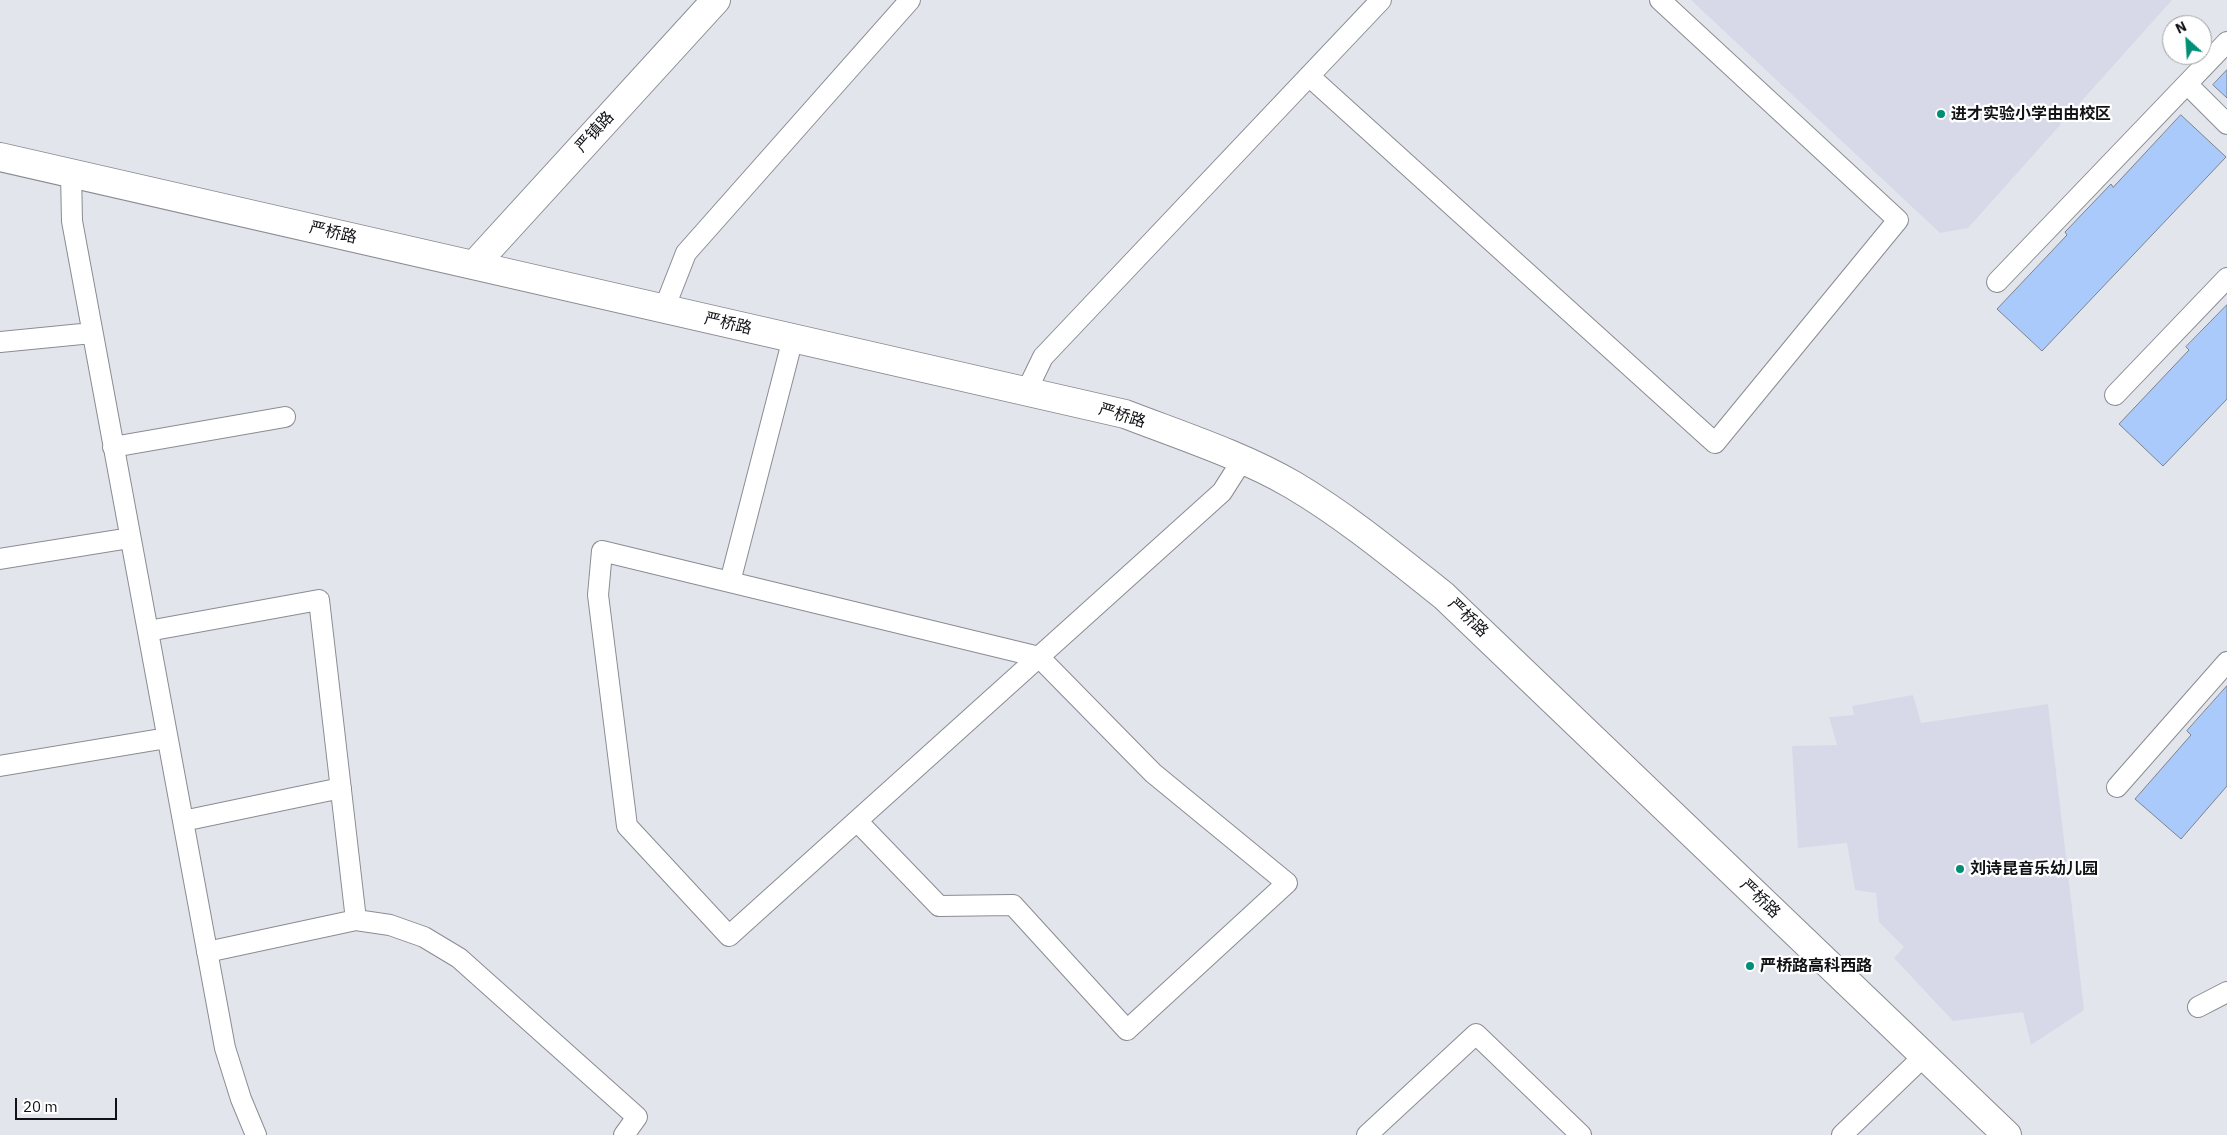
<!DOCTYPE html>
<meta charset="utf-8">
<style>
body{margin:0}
#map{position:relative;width:2227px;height:1135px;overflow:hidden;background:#e3e5ed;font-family:"IBM Plex Sans",sans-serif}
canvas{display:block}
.north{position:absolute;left:2162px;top:15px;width:50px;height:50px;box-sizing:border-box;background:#fff;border:1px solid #a0a0a1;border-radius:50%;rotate:334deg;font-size:14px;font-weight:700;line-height:20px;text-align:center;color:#111215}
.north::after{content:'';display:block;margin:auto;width:18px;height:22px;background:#008e77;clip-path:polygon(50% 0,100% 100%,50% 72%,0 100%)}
.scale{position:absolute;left:15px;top:1098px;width:102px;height:22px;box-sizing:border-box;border:2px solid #111215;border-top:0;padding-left:6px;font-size:15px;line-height:18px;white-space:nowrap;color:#111215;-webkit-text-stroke:4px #fff;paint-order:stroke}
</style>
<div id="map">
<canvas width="2227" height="1135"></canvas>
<div class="north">N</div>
<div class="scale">20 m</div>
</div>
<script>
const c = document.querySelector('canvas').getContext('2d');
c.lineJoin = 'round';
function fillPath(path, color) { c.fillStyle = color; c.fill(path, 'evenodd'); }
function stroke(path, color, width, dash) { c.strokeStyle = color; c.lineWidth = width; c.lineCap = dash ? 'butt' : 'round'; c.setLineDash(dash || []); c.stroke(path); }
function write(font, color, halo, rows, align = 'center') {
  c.font = font + ' "IBM Plex Sans","Noto Sans SC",sans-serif'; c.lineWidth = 4.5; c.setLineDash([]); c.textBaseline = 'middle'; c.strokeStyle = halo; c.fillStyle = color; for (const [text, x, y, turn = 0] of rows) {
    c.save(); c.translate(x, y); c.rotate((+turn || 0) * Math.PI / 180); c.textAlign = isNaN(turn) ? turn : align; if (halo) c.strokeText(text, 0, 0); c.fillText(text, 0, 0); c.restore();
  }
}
fillPath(new Path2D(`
 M1691,0H2172L1968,228L1940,233Z
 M1913,695L1921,723L2048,704L2084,1010L2031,1045L2023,1012L1953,1021L1894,958L1904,947L1879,922L1876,893L1855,890L1847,843L1798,848L1792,746L1837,745L1829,717L1854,715L1852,706Z`), '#d7d9e9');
const building = new Path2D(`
 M2227,70V98L2213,85Z
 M2181,115L2226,157L2042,351L1997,309L2067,235L2065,232L2111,184L2113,187Z
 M2227,305V399L2163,466L2119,424L2189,350L2186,347Z
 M2227,686V786L2181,839L2135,799L2191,735L2187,731Z`);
fillPath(building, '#a9cafb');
stroke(building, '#7e8289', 1);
const service = new Path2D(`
 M1309,76L1715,443L1898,220L1660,0
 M2187,84L2227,124
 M71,173L72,221L225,1048L241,1099L256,1135
 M1997,282L2227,42
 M664,309L686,253L910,0
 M0,342L92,333
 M1026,392L1043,357L1381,0
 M2115,395L2227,278
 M113,447L285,417
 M0,559L130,538
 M730,582L793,338
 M148,631L319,600L356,920
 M0,766L167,738
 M2117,787L2227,662
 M183,821L341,788
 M857,821L939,906L1013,905L1127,1030L1287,883L1153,773L1039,657L602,551L598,595L627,826L729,936L1222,492L1243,459
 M207,952L356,920L390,925L424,937L459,958L637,1117L624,1135
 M2198,1007L2227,992
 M1367,1135L1476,1034L1581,1135
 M1842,1135L1924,1056`);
const minor = new Path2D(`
 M0,157L1125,414C1182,436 1241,455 1293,485C1347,517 1395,557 1444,596L2007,1135
 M474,265L716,0`);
stroke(service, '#8a8c93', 22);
stroke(minor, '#8a8c93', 30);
stroke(service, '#fff', 20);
stroke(minor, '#fff', 28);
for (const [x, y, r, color] of [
 [1941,114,5,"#008e77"],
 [1960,869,5,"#008e77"],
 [1750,966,5,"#008e77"]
]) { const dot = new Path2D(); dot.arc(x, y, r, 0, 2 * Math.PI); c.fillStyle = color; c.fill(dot); stroke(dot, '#fff', 2); }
write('bold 16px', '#111215', '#fff', [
 ["进才实验小学由由校区",1951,114],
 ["刘诗昆音乐幼儿园",1970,869],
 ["严桥路高科西路",1760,966]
], 'left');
write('16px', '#111215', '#fff', [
 ["严镇路",595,132,-48],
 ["严桥路",333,233,13],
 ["严桥路",728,324,13],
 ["严桥路",1122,416,17],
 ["严桥路",1468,618,44],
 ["严桥路",1760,899,44]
]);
</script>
